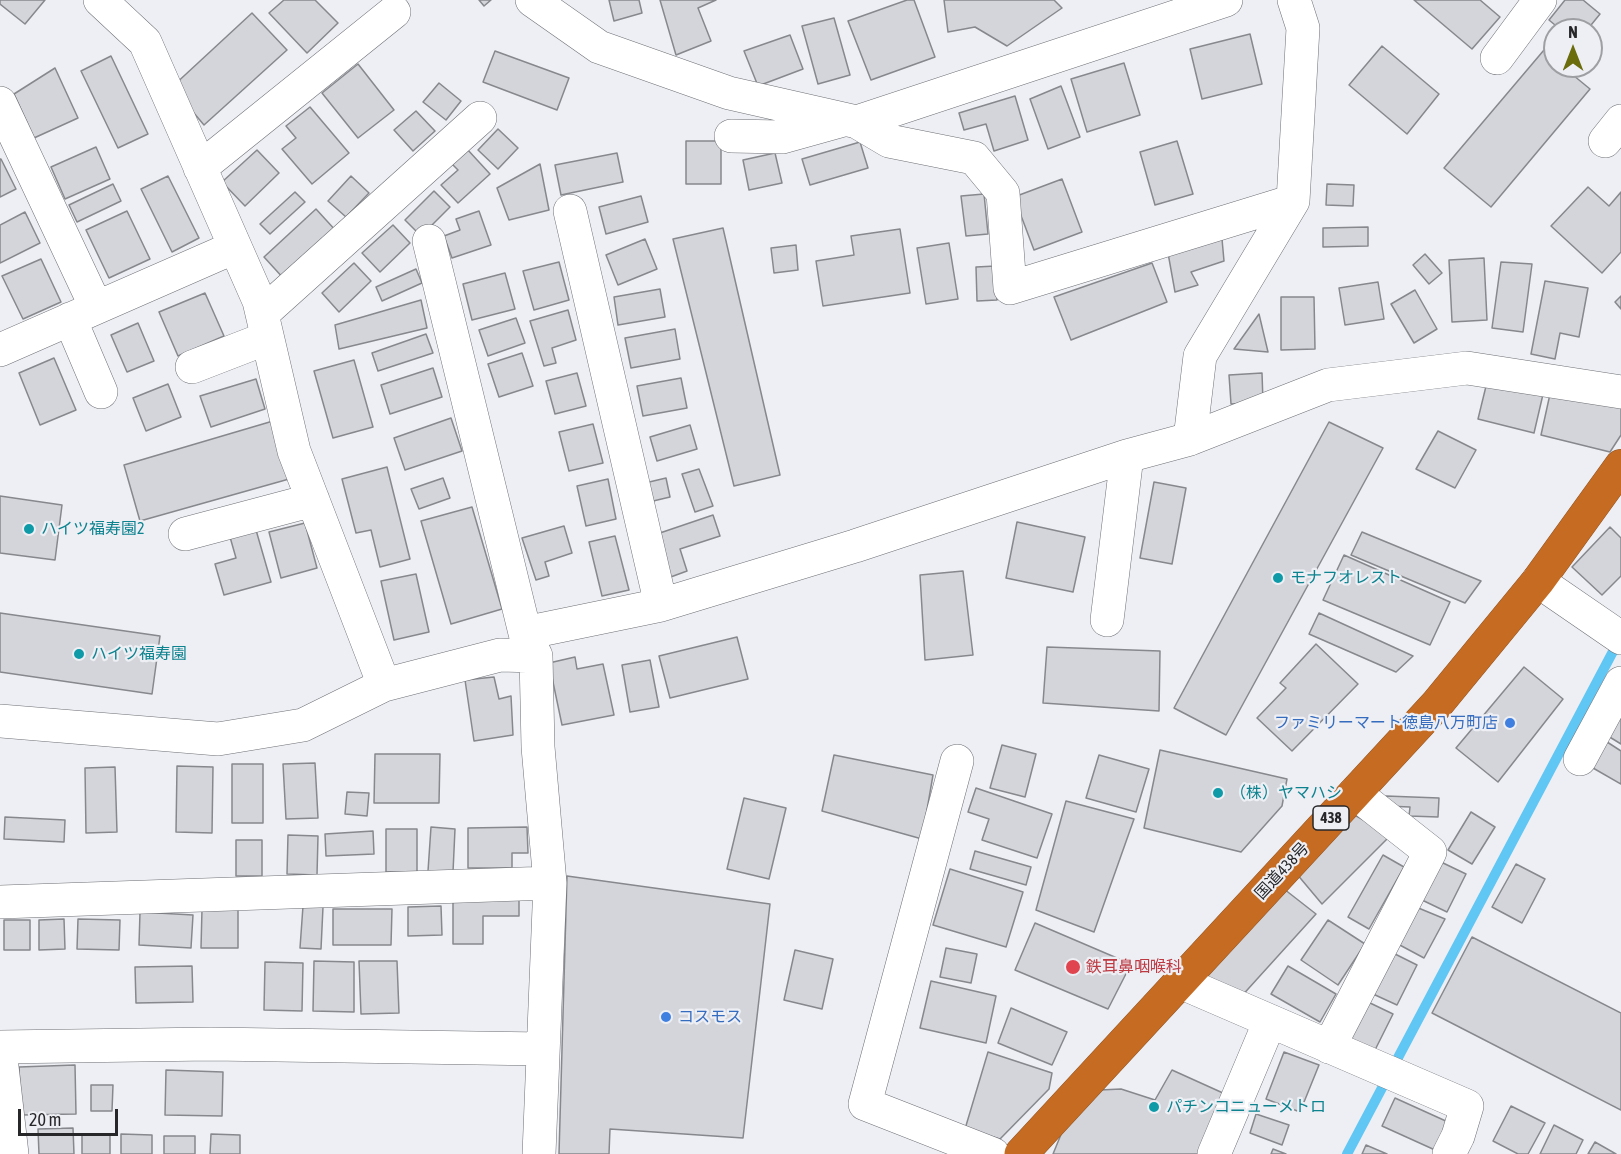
<!DOCTYPE html>
<meta charset="utf-8">
<style>
body{margin:0}
#map{position:relative;width:1621px;height:1154px;overflow:hidden;background:#edeff4;font-family:"Asap Condensed",sans-serif}
canvas{display:block}
.north{position:absolute;left:1543px;top:18px;width:60px;height:60px;box-sizing:border-box;background:#edeff4;border:2px solid #9e9fa3;border-radius:50%;rotate:0deg;font-size:16px;font-weight:700;line-height:24px;text-align:center;color:#272729}
.north::after{content:'';display:block;margin:auto;width:21px;height:27px;background:#6b6c0c;clip-path:polygon(50% 0,100% 100%,50% 72%,0 100%)}
.scale{position:absolute;left:18px;top:1109px;width:100px;height:27px;box-sizing:border-box;border:3px solid #272729;border-top:0;padding-left:8px;font-size:18px;line-height:21px;white-space:nowrap;color:#272729;-webkit-text-stroke:4px #edeff4;paint-order:stroke}
</style>
<div id="map">
<canvas width="1621" height="1154"></canvas>
<div class="north">N</div>
<div class="scale">20 m</div>
</div>
<script>
const c = document.querySelector('canvas').getContext('2d');
c.lineJoin = 'round';
function stroke(path, color, width, dash) { c.strokeStyle = color; c.lineWidth = width; c.lineCap = dash ? 'butt' : 'round'; c.setLineDash(dash || []); c.stroke(path); }
function fillPath(path, color) { c.fillStyle = color; c.fill(path, 'evenodd'); }
function write(font, color, halo, rows, align = 'center') {
  c.font = font + ' "Asap Condensed","Noto Sans JP",sans-serif'; c.lineWidth = 4.5; c.setLineDash([]); c.textBaseline = 'middle'; c.strokeStyle = halo; c.fillStyle = color; for (const [text, x, y, turn = 0] of rows) {
    c.save(); c.translate(x, y); c.rotate((+turn || 0) * Math.PI / 180); c.textAlign = isNaN(turn) ? turn : align; if (halo) c.strokeText(text, 0, 0); c.fillText(text, 0, 0); c.restore();
  }
}
stroke(new Path2D(`
 M1347,1154L1619,640`), '#60c6f4', 10);
const building = new Path2D(`
 M0,0H45L25,24L0,4Z
 M284,0H315L338,23L307,53L269,13Z
 M479,0H491L484,6Z
 M609,0H639L642,13L614,21Z
 M660,0H716L698,8L711,41L676,55Z
 M907,0H914L935,57L871,80L848,21Z
 M944,0H1054L1062,8L1007,46L975,27L948,32Z
 M1414,0H1480L1500,17L1472,49Z
 M1565,0H1583L1600,14L1587,30H1561L1549,20Z
 M252,13L287,50L204,125L172,87Z
 M834,18L850,75L818,84L802,26Z
 M1250,34L1262,84L1202,99L1190,49Z
 M790,35L803,69L758,86L744,51Z
 M1382,46L1439,94L1407,134L1349,85Z
 M1544,50L1555,60V66H1562L1590,89L1491,207L1444,168Z
 M495,51L569,78L557,110L483,82Z
 M111,56L148,134L118,148L81,71Z
 M1124,63L1140,115L1087,132L1071,79Z
 M358,64L394,110L358,138L322,93Z
 M55,68L78,118L34,138L14,94Z
 M439,83L461,101L446,120L423,102Z
 M1061,86L1080,137L1048,149L1030,99Z
 M1015,96L1028,140L994,151L986,124L964,130L959,113Z
 M310,107L349,153L312,184L282,149L296,138L286,126Z
 M416,111L435,131L413,151L394,130Z
 M498,129L518,148L498,169L478,150Z
 M686,141H721V184H686Z
 M1177,141L1193,194L1155,205L1140,152Z
 M860,142L868,168L810,185L802,159Z
 M96,147L110,179L65,199L51,167Z
 M467,149L490,174L458,203L441,185L458,170L451,163Z
 M257,150L279,173L245,206L222,182Z
 M617,153L623,182L561,195L555,165Z
 M775,153L782,183L749,190L743,160Z
 M0,159H1L16,189L0,197Z
 M540,164L549,210L509,220L497,188Z
 M168,176L199,238L172,252L141,189Z
 M351,176L369,193L346,217L328,201Z
 M1062,179L1082,232L1034,250L1014,197Z
 M113,184L121,201L77,222L69,205Z
 M1327,184L1354,185L1353,206L1326,205Z
 M1588,187L1609,206L1621,192V252L1602,273L1551,226Z
 M434,191L450,207L421,236L405,220Z
 M295,192L305,202L270,234L260,224Z
 M984,194L988,234L966,236L961,196Z
 M641,196L648,222L606,234L599,207Z
 M316,209L337,232L285,280L264,257Z
 M127,211L150,259L109,278L86,230Z
 M479,211L491,245L452,258L444,236L460,230L456,219Z
 M25,212L40,243L0,263V225Z
 M393,225L410,243L380,272L362,253Z
 M1368,227V246L1323,247V228Z
 M723,228L780,475L734,486L673,239Z
 M900,229L910,293L823,306L816,261L854,255L851,236Z
 M645,239L657,269L618,285L606,255Z
 M1222,239L1224,261L1191,272L1198,285L1175,292L1168,253Z
 M949,243L958,299L926,304L917,248Z
 M796,245L798,270L774,273L771,248Z
 M1425,254L1442,273L1429,284L1413,265Z
 M1484,258L1487,320L1452,322L1449,260Z
 M41,259L61,302L23,319L2,276Z
 M559,262L569,300L534,310L523,271Z
 M1501,262L1532,264L1523,332L1492,328Z
 M354,263L371,281L339,312L322,293Z
 M1152,263L1167,302L1071,340L1054,297Z
 M996,266L997,300L977,301L976,267Z
 M416,269L422,283L382,301L376,287Z
 M505,273L515,309L472,320L463,284Z
 M1545,281L1588,288L1579,337L1560,333L1555,359L1531,354Z
 M1378,282L1384,319L1345,325L1339,288Z
 M660,289L665,317L618,325L614,297Z
 M1415,290L1437,329L1414,343L1391,304Z
 M205,293L224,336L178,356L159,312Z
 M1621,296V309L1615,302Z
 M1281,297H1314L1315,349L1281,350Z
 M421,300L427,328L339,349L335,325Z
 M568,310L576,340L552,348L556,363L544,366L530,321Z
 M1259,314L1268,352L1234,349Z
 M516,318L525,343L488,356L479,330Z
 M138,323L154,361L127,372L111,335Z
 M675,329L680,359L631,368L625,338Z
 M426,334L433,353L378,371L372,353Z
 M522,353L533,386L499,397L488,364Z
 M54,358L76,410L40,425L19,373Z
 M354,360L373,427L333,438L314,371Z
 M433,368L442,397L390,414L381,385Z
 M577,373L586,406L555,414L546,381Z
 M1262,373L1263,402L1231,404L1229,375Z
 M681,378L687,408L643,416L637,386Z
 M1488,378L1544,390L1534,433L1478,419Z
 M256,379L265,409L211,427L200,396Z
 M168,384L181,417L146,431L133,398Z
 M1552,385L1621,403V435L1610,452L1541,435Z
 M451,418L462,451L405,470L394,438Z
 M273,421L289,479L140,521L124,465Z
 M1329,422L1383,448L1226,735L1174,708Z
 M593,424L603,463L569,471L559,432Z
 M690,425L697,449L657,461L650,437Z
 M1438,431L1476,450L1455,488L1416,469Z
 M387,467L410,559L380,567L371,530L356,533L342,479Z
 M699,469L713,506L695,512L682,474Z
 M443,478L450,498L419,509L411,489Z
 M666,478L670,497L649,502L645,483Z
 M608,479L616,519L586,526L577,486Z
 M1154,482L1186,488L1172,564L1140,558Z
 M0,496L62,505L55,560L0,553Z
 M472,507L502,609L451,624L421,521Z
 M713,515L720,536L680,549L687,571L668,578L654,535Z
 M1017,522L1085,537L1073,592L1006,578Z
 M305,523L317,568L281,578L269,532Z
 M564,526L572,553L545,562L549,576L536,580L522,538Z
 M1610,527L1621,538V576L1602,595L1572,567Z
 M256,530L271,582L224,595L215,564L236,558L230,537Z
 M1362,532L1481,581L1465,603L1351,555Z
 M615,536L629,590L602,596L589,542Z
 M1344,555L1450,602L1430,645L1323,600Z
 M963,571L973,655L925,660L920,575Z
 M416,574L429,632L394,640L381,581Z
 M0,613L160,636L152,694L0,672Z
 M1319,613L1413,656L1396,672L1309,634Z
 M737,637L748,679L670,698L659,656Z
 M1316,644L1358,684L1292,751L1257,718L1286,688L1280,683Z
 M1047,647L1160,651L1159,711L1043,703Z
 M575,657L577,669L603,664L614,715L562,725L549,663Z
 M650,660L659,707L630,712L622,665Z
 M1524,667L1563,699L1498,782L1456,748Z
 M494,677L499,699L511,696L513,735L474,741L465,680Z
 M1621,709V744L1608,736Z
 M1604,740L1621,751V784L1593,768Z
 M1002,745L1036,754L1025,797L990,788Z
 M1160,750L1287,779L1282,806L1241,852L1144,828Z
 M375,754H440L439,803H374Z
 M834,755L933,775L922,839L822,811Z
 M1099,755L1149,769L1136,812L1086,798Z
 M315,763L318,818L286,819L283,764Z
 M232,764H263V823H232Z
 M177,766L213,767L212,833L176,832Z
 M115,767L117,832L86,833L85,768Z
 M976,788L1052,814L1037,858L982,840L989,819L968,812Z
 M347,792L369,793L367,816L345,814Z
 M1386,796L1439,798L1438,817L1409,816L1410,807L1386,806Z
 M744,798L786,808L769,879L727,869Z
 M1066,801L1134,819L1094,932L1036,910Z
 M1349,812L1391,835L1322,904L1296,873Z
 M1471,812L1495,827L1472,864L1448,850Z
 M5,817L65,820L64,842L4,839Z
 M431,827L455,829L453,872L428,871Z
 M527,827L528,853H512V868H468V828Z
 M386,829H417V872H386Z
 M373,831L374,854L326,856L325,834Z
 M288,835L318,836L317,875L287,874Z
 M236,840H262V876H236Z
 M975,851L1031,867L1026,885L970,869Z
 M1383,855L1404,867L1369,929L1348,917Z
 M1441,862L1466,874L1447,912L1422,900Z
 M1516,864L1545,879L1522,923L1492,907Z
 M950,869L1023,892L1006,947L933,925Z
 M567,876L770,904L743,1138L610,1129L609,1154H559Z
 M1284,889L1316,914L1239,999L1202,980Z
 M519,898V916H483V944H453V899Z
 M303,906L323,907L321,949L300,948Z
 M441,906L442,935L408,936V907Z
 M1416,907L1445,919L1424,958L1396,943Z
 M202,909H238V948H201Z
 M333,909H392L391,945H333Z
 M140,912L193,915L191,948L139,945Z
 M64,919L65,949L39,950V920Z
 M78,919L120,920L119,950L77,949Z
 M4,920H30V950H4Z
 M1328,920L1365,944L1338,985L1301,960Z
 M1035,923L1131,964L1108,1009L1015,970Z
 M1472,937L1621,1013V1110L1432,1013Z
 M946,948L977,954L971,983L940,977Z
 M795,950L833,959L822,1009L784,1000Z
 M1393,953L1417,965L1397,1005L1373,994Z
 M314,961L354,962V1012L313,1011Z
 M359,961H397L399,1013L361,1014Z
 M265,962L303,963L302,1011L264,1010Z
 M192,966L193,1002L136,1003L135,967Z
 M1288,966L1336,994L1320,1022L1271,994Z
 M931,981L996,996L986,1043L920,1028Z
 M1368,1002L1393,1014L1372,1056L1347,1044Z
 M1011,1008L1067,1032L1052,1065L998,1043Z
 M988,1052L1052,1073L1049,1089L1000,1139L965,1129Z
 M1284,1052L1319,1065L1300,1112L1266,1099Z
 M75,1065L76,1114L21,1115L19,1067Z
 M166,1070L223,1072L222,1116L165,1115Z
 M1172,1070L1234,1098L1208,1154H1053L1069,1115L1100,1090L1121,1089L1155,1100Z
 M91,1085H113L112,1111H91Z
 M1395,1098L1448,1122L1435,1150L1382,1126Z
 M1511,1106L1545,1123L1528,1154H1518L1493,1141Z
 M1256,1114L1289,1125L1282,1145L1250,1133Z
 M1554,1125L1583,1140L1576,1154H1540Z
 M73,1128L74,1154H39L38,1129Z
 M82,1134H110V1154H82Z
 M121,1134L152,1135V1154H121Z
 M211,1134L240,1135V1154H210Z
 M164,1136H195V1154H164Z
 M1595,1142L1616,1154H1588Z
 M1366,1145L1387,1154H1362Z
 M1273,1149L1286,1154H1271Z`);
fillPath(building, '#d3d5da');
stroke(building, '#86888d', 1.5);
const street = new Path2D(`
 M100,0L145,42L259,301L294,451L384,685L500,655L536,656L525,633L661,605L855,546L1127,456L1190,439L1328,385L1467,368L1621,392
 M532,0L599,47L729,93L857,122L1226,0
 M1497,58L1540,0
 M0,103L96,307
 M857,122L889,141L974,158L1003,193L1010,288L1293,201
 M731,136L782,137L843,120
 M1605,141L1621,121
 M200,168L394,12
 M570,211L661,605
 M429,241L525,633
 M262,314L480,118
 M70,319L101,392
 M0,350L235,247
 M192,367L267,338
 M1190,439L1200,356L1293,201L1303,28L1294,0
 M185,534L313,500
 M1538,581L1621,638
 M1107,620L1127,456
 M536,656L538,747L550,883L539,1154
 M0,721L218,739L303,725L384,685
 M1580,759L1621,683
 M957,761L865,1104L993,1154
 M0,902L550,883
 M1180,982L1467,1106L1458,1136L1449,1154
 M0,1047L211,1044L543,1049
 M1329,1047L1430,852L1355,793
 M0,1049L12,1154
 M1214,1154L1270,1021`);
const highway = new Path2D(`
 M1021,1154L1437,704L1538,581L1621,466`);
stroke(street, '#6e7075', 34);
stroke(highway, '#8e5324', 34);
stroke(street, '#fff', 33);
stroke(highway, '#c66b22', 33);
for (const [x, y, r, color] of [
 [29,529,6,"#0f9aa8"],
 [1278,578,6,"#0f9aa8"],
 [79,654,6,"#0f9aa8"],
 [1510,723,6,"#3f7fe0"],
 [1218,793,6,"#0f9aa8"],
 [1073,967,8,"#e0444e"],
 [666,1017,6,"#3f7fe0"],
 [1154,1107,6,"#0f9aa8"]
]) { const dot = new Path2D(); dot.arc(x, y, r, 0, 2 * Math.PI); c.fillStyle = color; c.fill(dot); stroke(dot, '#edeff4', 2); }
for (const [x, y, w] of [
 [1331,818,36]
]) { const box = new Path2D(); box.roundRect(x - w / 2, y - 12, w, 24, 4.5); c.fillStyle = '#edeff4'; c.fill(box); stroke(box, '#272729', 1.5); }
write('bold 15px', '#272729', null, [
 ["438",1331,818]
]);
write('16px', '#0d838f', '#edeff4', [
 ["ハイツ福寿園2",41,529],
 ["モナフオレスト",1290,578],
 ["ハイツ福寿園",91,654],
 ["（株）ヤマハシ",1230,793],
 ["パチンコニューメトロ",1166,1107]
], 'left');
write('16px', '#366cbe', '#edeff4', [
 ["ファミリーマート徳島八万町店",1498,723],
 ["コスモス",678,1017,"left"]
], 'right');
write('16px', '#272729', '#edeff4', [
 ["国道438号",1282,871,-47]
]);
write('16px', '#be3a42', '#edeff4', [
 ["鉄耳鼻咽喉科",1086,967]
], 'left');
</script>
